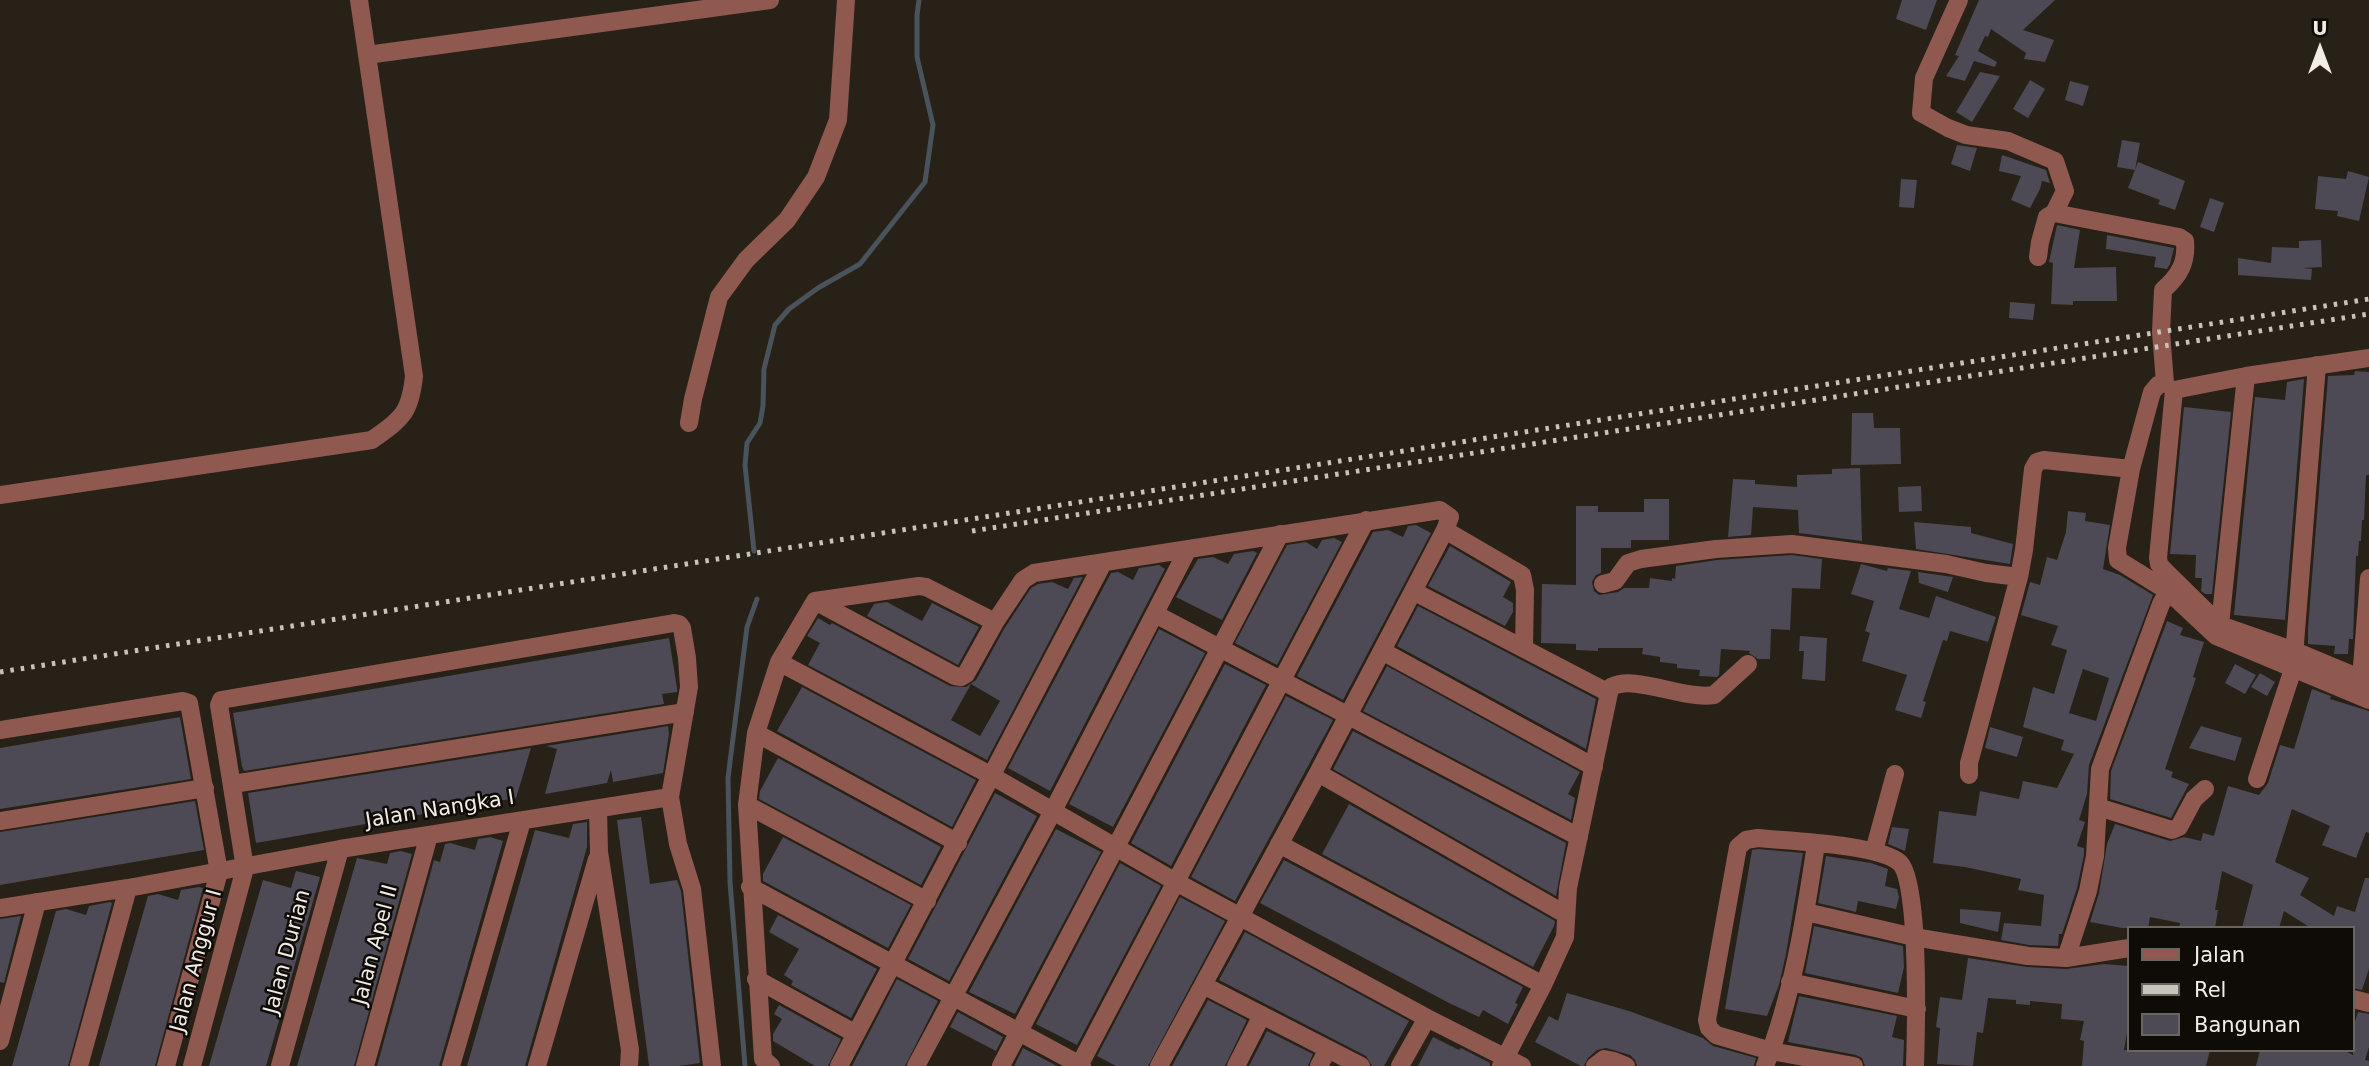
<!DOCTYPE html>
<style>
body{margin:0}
#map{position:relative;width:2369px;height:1066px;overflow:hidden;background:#282117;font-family:"DejaVu Sans",sans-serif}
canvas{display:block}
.legend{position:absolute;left:2127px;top:926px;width:228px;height:126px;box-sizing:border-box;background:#0f0b07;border:2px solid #696560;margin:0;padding:9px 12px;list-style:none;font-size:21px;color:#f1ece5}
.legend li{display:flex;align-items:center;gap:14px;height:35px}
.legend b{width:35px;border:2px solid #696560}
.north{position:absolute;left:2285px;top:14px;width:70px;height:70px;-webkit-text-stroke:5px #0f0b07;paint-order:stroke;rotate:0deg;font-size:19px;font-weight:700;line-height:28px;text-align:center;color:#f1ece5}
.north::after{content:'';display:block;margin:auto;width:24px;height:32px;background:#f1ece5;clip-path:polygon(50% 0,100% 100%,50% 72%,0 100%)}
</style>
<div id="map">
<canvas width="2369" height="1066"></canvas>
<ul class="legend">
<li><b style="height:9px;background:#90594f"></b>Jalan</li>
<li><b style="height:9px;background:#c8c3bb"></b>Rel</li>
<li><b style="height:19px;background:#4d4955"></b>Bangunan</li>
</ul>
<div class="north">U</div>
</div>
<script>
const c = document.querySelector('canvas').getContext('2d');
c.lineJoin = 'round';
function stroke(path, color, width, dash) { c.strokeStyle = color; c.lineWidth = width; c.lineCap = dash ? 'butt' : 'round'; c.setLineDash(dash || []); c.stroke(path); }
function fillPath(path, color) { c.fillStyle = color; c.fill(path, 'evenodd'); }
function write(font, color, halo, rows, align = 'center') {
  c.font = font + ' "DejaVu Sans",sans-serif'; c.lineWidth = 5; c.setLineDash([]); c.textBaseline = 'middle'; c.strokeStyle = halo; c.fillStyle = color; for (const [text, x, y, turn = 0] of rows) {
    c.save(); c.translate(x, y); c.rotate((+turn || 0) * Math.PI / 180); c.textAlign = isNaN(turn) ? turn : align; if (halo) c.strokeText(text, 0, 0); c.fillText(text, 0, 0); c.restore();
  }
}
stroke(new Path2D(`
 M754,551L745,465L747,443L760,423L763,406L764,369L775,325L789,309L818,288L860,264L925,182L933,125L917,57V15L919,0
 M745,1066L730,882L728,778L747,627L757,599`), '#49535c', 5);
fillPath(new Path2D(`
 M1902,0H1937L1926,30L1896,19Z
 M1979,0H2055L2023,30L2054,40L2045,62L2024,59L2026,53L1991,29L1988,37L1985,36L1978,51L1997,62L1995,67L1974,61L1965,81L1946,76L1959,56L1955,55Z
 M1980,72L2000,76L1972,122L1956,112Z
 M2030,80L2045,89L2028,118L2013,109Z
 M2070,81L2089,86L2083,106L2065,100Z
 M2122,140L2140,143L2135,170L2117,167Z
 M1957,145L1977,148L1970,171L1951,164Z
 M2002,155L2046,170L2050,183L2042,181L2040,189L2030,208L2011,200L2021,176L1999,171Z
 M2138,162L2185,181L2175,210L2158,204L2160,200L2128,188Z
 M2348,171L2369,177L2359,221L2337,216L2338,211L2315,209L2318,176L2346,179Z
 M1901,179L1917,180L1914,208L1899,207Z
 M2210,198L2224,203L2214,232L2200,227Z
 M2057,225L2080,230L2074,268L2116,267L2117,301H2073V305L2051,304L2053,263L2049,262Z
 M2107,235L2174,248L2170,264L2167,269L2154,267L2156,257L2106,249Z
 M2321,240L2322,267L2303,268L2312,269L2311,280L2238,275V258L2271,263L2272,247L2299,248V241Z
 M2010,302L2035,304L2033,320L2009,318Z
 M2355,371L2369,372V475H2366L2364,520H2362L2361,541H2359L2358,556H2356L2353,639H2349L2348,654H2334L2335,646L2308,644V628L2328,376L2354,375Z
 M2304,379L2285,620L2234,615L2255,397L2285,400L2287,382Z
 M2184,407L2231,412L2212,594H2205L2201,591L2202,578H2195L2196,555L2170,554Z
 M1852,413H1873L1874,428H1900L1901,464L1851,465Z
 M1860,468L1862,541L1799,533L1798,510L1753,507L1751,535L1728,537L1733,479L1755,480V484L1797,487V475L1832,474V469Z
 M1921,486L1922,511L1899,512L1898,487Z
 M1644,499H1669V540H1631V548H1601V573L1596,575L1592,582L1594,591L1599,595L1618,592L1624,588H1649L1650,578L1672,581V578L1675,579L1676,566L1717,560L1792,555L1822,559L1820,589L1792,588L1790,630L1771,629L1770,659H1758L1749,653L1750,651L1721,649L1719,675L1717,677L1699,676L1700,670L1677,668V664L1660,662V657L1642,654L1643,648H1598V651L1576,650V644L1541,643L1542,584L1576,585V506H1598V512H1644Z
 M2068,511L2086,513L2085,521L2110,525L2103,569L2120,575L2153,595L2089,765L2087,794L2079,820L2085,822L2077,846L2084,848V855L2077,888L2062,934H2059L2058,946L2029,945L2001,940L2004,923L2041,926L2044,895L2018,890L2021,879L1965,867L1933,863L1939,811L1976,816L1980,791L2019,799L2023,781L2057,788L2074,754L2061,750L2064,740L2023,727L2033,687L2054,694L2067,650L2051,645L2058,626L2021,615L2030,582L2040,585L2047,557L2057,560L2066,532ZM2083,669L2109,678L2096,721L2069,713Z
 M1914,522L1971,527V533L2013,544L2010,564L1916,549Z
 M1416,525L1431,533L1343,700L1297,676L1373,532L1388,530L1403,537L1408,526Z
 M1334,538L1342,542L1277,665L1235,643L1287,545L1306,542L1317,549L1322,540Z
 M1450,546L1511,582L1503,597L1513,603V612L1505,626L1428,586Z
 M1253,551L1257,553L1222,620L1176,597L1198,559L1213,557L1228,564L1234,554Z
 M1861,564L1887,571L1888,568L1911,571L1899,609L1929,618L1936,596L1996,617L1988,642L1950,631L1947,641L1943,640L1923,701L1926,702L1921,718L1895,710L1907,675L1862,661L1870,633L1865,631L1874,601L1851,594Z
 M1159,565L1165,569L1050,791L1008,768L1111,573L1118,572L1133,580L1139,568Z
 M1918,572L1953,577L1948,592L1919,583Z
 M1083,577L987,760L808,665L820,643L807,636L818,618L830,625L832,623L950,686L966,687L976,680L1004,629L1031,588L1038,584L1052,582L1068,589L1074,578ZM971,684L1000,701L980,736L951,720Z
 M887,602L922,621L932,603L979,627L958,665L867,616L874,604Z
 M1418,606L1596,699L1586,749L1397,646Z
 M2167,621L2183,628L2180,635L2204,642L2193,677L2196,678L2165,769L2173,772L2171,777L2189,784L2171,818L2110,799L2111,771Z
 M1159,629L1205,653L1113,827L1069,804Z
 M1800,636L1827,638L1825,681L1802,679L1804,651H1799Z
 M669,638L677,688V692L662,694L664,704L244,771L242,766L233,713Z
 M1225,664L1266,685L1171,866L1131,843Z
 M2235,664L2256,675L2245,694L2225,683Z
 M1387,666L1580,772L1568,794L1575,798L1571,820L1363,711Z
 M2260,673L2275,682L2267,696L2251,687Z
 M802,687L976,780L952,827L777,731Z
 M2312,689L2331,696L2330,699L2369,711V833L2366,832L2356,858L2322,845L2330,826L2292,809L2275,862L2309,878L2300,895L2334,916L2337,906L2355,912L2365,878H2369V969L2362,990L2353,988V928H2311L2284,911L2279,928H2242L2253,885L2222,871L2215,910H2218L2215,928H2179L2180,923L2150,917L2148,928H2122L2090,922L2099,893L2107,844L2115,824L2170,841L2184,837L2201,841L2203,833L2214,836L2228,786L2259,795L2268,783L2280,745L2294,749Z
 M1286,696L1333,720L1235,901L1191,877Z
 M180,717L191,779L0,809V748Z
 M668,726L669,734L663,773L613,782L611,770L607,783L545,794L557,749L546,746Z
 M2201,726L2242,738L2235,761L2189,748Z
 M1990,727L2023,737L2017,757L1985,748Z
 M1353,731L1566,843L1556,896L1333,769Z
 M531,748L516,798L256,843L248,793Z
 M778,758L941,847L921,885L759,799L760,791Z
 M995,793L1037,816L949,981L908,959Z
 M195,801L204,850L0,885V832Z
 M1349,804L1555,921L1554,926L1533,967L1322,854Z
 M641,817L650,884L677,880L681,891L700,1063L679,1066H649L617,820Z
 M587,822V847L525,1066H467L535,830L569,838L573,824Z
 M1892,827L1909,829L1905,851L1888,844Z
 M1056,829L1101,852L1015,1014L969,992Z
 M490,837L503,841L439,1066H377L434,860L440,862L445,844L450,843L475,850L478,839Z
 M783,837L911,905L888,948L763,881V874Z
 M1758,849L1803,853L1786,954L1779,985L1767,1016L1725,1009L1752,850Z
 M401,851L412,854L354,1066H297L357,858L387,864L390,853Z
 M1826,856L1871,863L1888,869L1885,886L1897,889L1899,897L1896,909L1858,901L1856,912L1818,903Z
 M1284,860L1523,987L1515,1003L1518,1004L1508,1024L1483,1010L1479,1017L1451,1004L1260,903Z
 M1120,863L1161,886L1077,1045L1036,1024Z
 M296,871L320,877L266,1066H209L263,880L291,888Z
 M199,887L203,888L155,1066H99L148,896L158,894L178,900L181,890Z
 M1180,897L1225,921L1148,1066H1116L1097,1056Z
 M110,902L112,903L68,1066H12L56,911L66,909L86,915L89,906Z
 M1960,909L2001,912L1998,932L1960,923Z
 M778,915L877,969L851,1018L791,985L793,981L784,975L799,949L769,932Z
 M21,916L4,983L0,982V919Z
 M1814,926L1903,946L1904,967L1898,993L1805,973Z
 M1245,932L1409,1021L1384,1066H1372L1366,1056L1219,980Z
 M1968,958L2027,967L2066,969L2104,964L2129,966V1021L2124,1050H2210L2206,1066H2082L2084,1041L2080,1040L2084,1021L2061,1019L2062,1004L2030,1001V1005L2016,1004V1000L1988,998L1983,1033L1977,1032L1973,1066L1937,1064L1940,1028L1936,1027L1940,997L1962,1000Z
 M897,979L938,1001L905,1066H852Z
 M1567,993L1629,1011L1703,1038L1713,1046L1756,1058L1754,1066H1637L1635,1060L1630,1055L1606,1048L1597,1050L1588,1058L1584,1066H1581L1535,1042L1549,1016L1558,1021Z
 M1799,996L1897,1016L1892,1037L1904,1040L1903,1066H1865L1862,1058L1856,1055L1788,1042Z
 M1208,1000L1247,1020L1225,1066H1172Z
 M779,1005L841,1039L828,1066H815L773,1041V1034L782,1019L774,1014Z
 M958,1012L1003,1037L996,1051L950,1027Z
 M2358,1012L2369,1014V1047L2365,1060L2369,1061V1066H2256L2260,1050H2343L2353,1055V1028Z
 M1267,1031L1313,1054L1308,1066H1249Z
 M1433,1037L1459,1050L1461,1048L1490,1063V1066H1418Z
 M1023,1048L1057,1066H1014Z`), '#4d4955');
stroke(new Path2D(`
 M1959,0L1924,78L1921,113L1948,128L1966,135L2008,141L2055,161L2065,191L2054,213
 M367,55L770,0
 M2038,257L2040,242L2047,217L2054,213L2179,237L2185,241C2187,263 2179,276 2163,290L2161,332L2165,383L2158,385L2152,392L2131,469L2117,548L2118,560L2168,591L2216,636L2369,700
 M2369,358L2246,376L2174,390L2158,558L2159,564L2164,570L2220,625L2295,651L2369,682
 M689,423L693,399L719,297L746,260L787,220L816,177L838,120L846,0
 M0,495L372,440C402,418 410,414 414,376L359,0
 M1445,530L1522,575L1525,590L1524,649
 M1603,584L1615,581L1628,563L1641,559L1716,549L1792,544L1946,564L1986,573L2019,577
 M1413,591L1609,693L1568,888L1565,937L1543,985L1501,1066
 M815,601L955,676L961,677L966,674L995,622
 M1155,614L1579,837
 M2220,625L2246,376
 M1382,651L1594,767
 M779,662L992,776L1176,882L1427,1018L1522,1066
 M2361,679L2369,578
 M1609,693L1611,687C1635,674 1682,700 1714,695L1748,664
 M0,730L183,701L189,703L219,872L166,1066
 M756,733L958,843
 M1318,773L1565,914
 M1969,775V763L2019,577L2024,550L2033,469L2037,462L2044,460L2131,469
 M2257,779L2293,669L2317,365
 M233,784L685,712
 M747,805L927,901
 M2098,807L2172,830L2179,827L2194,799L2205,789
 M598,809L599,852L630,1050L629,1066
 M0,821L205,788
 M1279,844L1543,985
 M1874,851L1895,774
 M750,887L1082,1066
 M0,908L128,888L340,849L670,797
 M1806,912L1914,937L2028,956L2066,958L2129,948
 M2066,958L2088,891L2095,856L2100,769L2161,604L2168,591
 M756,979L856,1034
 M1790,982L1917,1009
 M1203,985L1361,1066
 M2353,999L2369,1003
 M0,1041L37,902
 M79,1066L128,888
 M192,1066L245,868L219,705L221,700L674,623L679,624L682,628L687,658L689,687L670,797L678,844L692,889L712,1066
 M280,1066L340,849
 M365,1066L429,835
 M451,1066L522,821
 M537,1066L597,859
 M771,1066L763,1059L747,805L756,733L779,662L815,601L919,586L926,587L995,622L1023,580L1034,573L1440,510L1450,517L1445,530L1318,773L1159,1066
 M839,1066L1103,563
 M916,1066L1053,811L1188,549
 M1001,1066L1280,534
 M1079,1066L1366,520
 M1236,1066L1262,1015
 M1319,1066L1328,1049
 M1400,1066L1427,1018
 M1595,1066L1604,1059L1614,1061L1626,1066
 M1765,1066C1793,995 1805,918 1816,844
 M1854,1066L1771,1051L1716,1035L1709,1028L1707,1020L1738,847L1746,840L1758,838C1787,841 1880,844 1900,863C1920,883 1916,1033 1915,1066`), '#90594f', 18);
stroke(new Path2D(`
 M972,531L2369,314
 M0,672L2369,299`), '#c8c3bb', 5, [3.5, 7]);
write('21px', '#f1ece5', '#0f0b07', [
 ["Jalan Nangka I",440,810,-9],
 ["Jalan Apel II",376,945,-75],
 ["Jalan Durian",288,952,-75],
 ["Jalan Anggur I",197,961,-75]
]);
</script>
